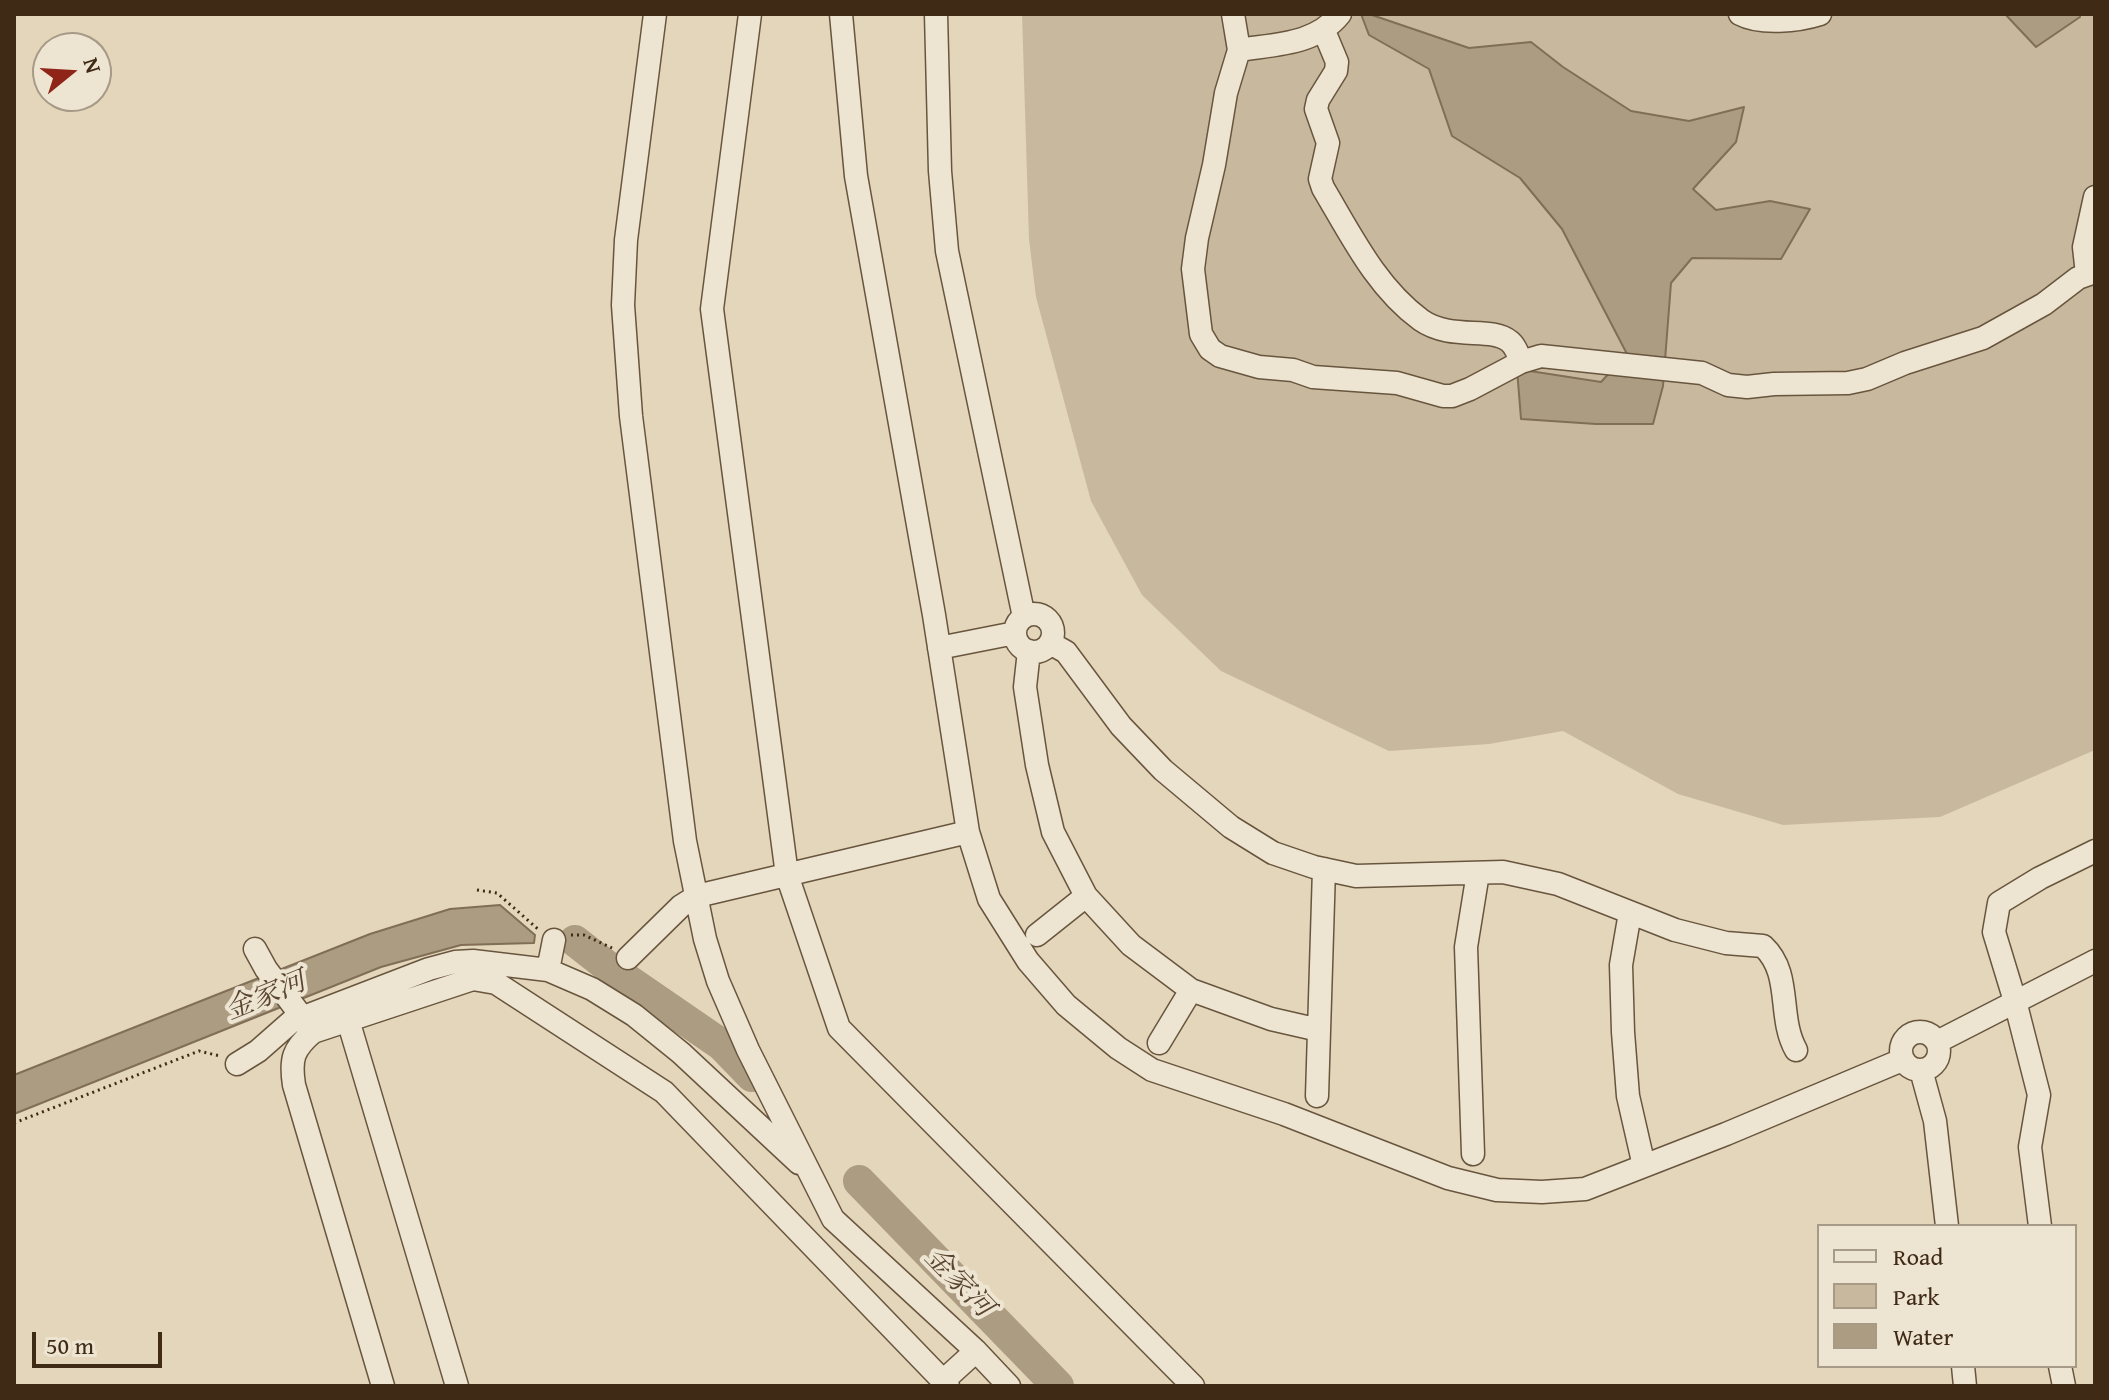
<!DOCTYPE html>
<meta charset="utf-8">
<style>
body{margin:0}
#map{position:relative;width:2109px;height:1400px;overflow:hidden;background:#e4d6ba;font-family:"Gentium Book Plus",serif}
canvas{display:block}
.frame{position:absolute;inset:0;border:16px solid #3f2a15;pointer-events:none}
.legend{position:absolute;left:1817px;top:1224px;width:260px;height:144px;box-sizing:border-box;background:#ede4d2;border:2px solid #a79a86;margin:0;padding:10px 14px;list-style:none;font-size:24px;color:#3f2a15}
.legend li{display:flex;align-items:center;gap:16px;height:40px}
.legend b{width:40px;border:2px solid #a79a86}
.north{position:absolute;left:32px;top:32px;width:80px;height:80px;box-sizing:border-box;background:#ede4d2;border:2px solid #a79a86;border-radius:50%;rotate:72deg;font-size:22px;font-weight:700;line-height:32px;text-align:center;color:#3f2a15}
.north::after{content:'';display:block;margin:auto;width:28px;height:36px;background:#8f2418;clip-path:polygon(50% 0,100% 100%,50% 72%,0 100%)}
.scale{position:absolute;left:32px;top:1332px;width:130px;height:36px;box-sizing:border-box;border:4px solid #3f2a15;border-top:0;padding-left:10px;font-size:24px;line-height:28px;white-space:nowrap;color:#3f2a15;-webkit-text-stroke:6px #ede4d2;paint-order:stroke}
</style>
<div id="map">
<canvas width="2109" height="1400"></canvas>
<div class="frame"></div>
<ul class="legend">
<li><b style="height:10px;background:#ede4d2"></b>Road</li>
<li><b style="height:22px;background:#c8b99e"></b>Park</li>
<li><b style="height:22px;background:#ac9c82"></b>Water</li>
</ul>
<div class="north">N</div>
<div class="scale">50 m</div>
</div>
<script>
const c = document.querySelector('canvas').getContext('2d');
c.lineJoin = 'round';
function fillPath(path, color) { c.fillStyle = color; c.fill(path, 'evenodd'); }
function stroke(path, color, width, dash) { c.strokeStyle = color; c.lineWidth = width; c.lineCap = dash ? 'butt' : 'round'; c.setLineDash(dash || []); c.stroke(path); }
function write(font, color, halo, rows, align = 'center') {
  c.font = font + ' "Gentium Book Plus","Noto Serif SC",serif'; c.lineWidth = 8; c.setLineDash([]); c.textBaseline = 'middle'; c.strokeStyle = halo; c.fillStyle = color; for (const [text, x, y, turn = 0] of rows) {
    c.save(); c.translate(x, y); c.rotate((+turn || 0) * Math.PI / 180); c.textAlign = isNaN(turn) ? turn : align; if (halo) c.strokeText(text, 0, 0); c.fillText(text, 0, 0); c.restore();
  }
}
fillPath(new Path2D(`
 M1022,14H2095V750L1940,817L1783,825L1678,794L1563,731L1489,744L1389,751L1221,671L1142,595L1091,501L1036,297L1029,239Z`), '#c8b99e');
const water = new Path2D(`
 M1361,14H1369L1469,48L1531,42L1563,67L1631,111L1689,121L1744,107L1736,142L1693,189L1716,210L1770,201L1810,209L1781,259L1692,258L1671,283L1663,386L1653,424H1596L1521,419L1517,369L1601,382L1627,354L1562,229L1520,178L1452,136L1429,69L1369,35Z
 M2005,14H2080V17L2036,47Z
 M500,905L535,935L534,943L461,945L381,967L14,1114V1075L370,934L450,909Z`);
fillPath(water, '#ac9c82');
stroke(water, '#806e56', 2);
stroke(new Path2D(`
 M575,941L607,966L722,1045L752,1076
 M859,1181L1058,1386`), '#ac9c82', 32);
const minor = new Path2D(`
 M655,14L626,240L623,305L631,416L685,841L705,939L718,981L748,1050L833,1219L976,1351L1009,1386
 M750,14L712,309L787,875L839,1028L1193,1386
 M841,14L856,176L934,615L968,832L989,899L1028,961L1066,1005L1118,1048L1152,1070L1284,1114L1448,1178L1497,1190L1542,1192L1585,1189L1726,1134L1902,1060
 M936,14L940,171L947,251L1024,617
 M1233,14L1239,50L1226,93L1214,165L1197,238L1193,269L1201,334L1210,349L1220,356L1259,367L1293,370L1313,377L1397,383L1443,396H1452L1470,389L1521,362L1541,356L1702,373L1728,385L1747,387L1774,384L1848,383L1867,379L1905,363L1983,338L2044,304L2078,278L2095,272
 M1740,14C1761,25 1798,21 1820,14
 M1324,31L1337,62L1336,71L1318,100L1316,109L1328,143L1320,179L1323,188C1351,235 1376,287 1421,320C1451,341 1491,326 1509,341C1515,345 1518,354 1521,362
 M1239,50C1276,44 1315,45 1340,14
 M2087,274L2084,247L2095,197
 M1015 633a19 19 0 1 1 38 0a19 19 0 1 1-38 0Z
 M1050,643L1066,652L1121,726L1163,770L1231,827L1273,853L1314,867L1356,876L1503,872L1558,884L1675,930L1726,943L1763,946C1793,974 1777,1016 1796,1050
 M939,648L1015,633
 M1029,651L1025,687L1037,765L1053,832L1086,896L1131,945L1191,990L1271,1019L1319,1030
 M1630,913L1621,965L1623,1032L1628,1096L1644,1166
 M1037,935L1086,896
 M255,949L266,969L302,1017
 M628,958L681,906L697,896L968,832
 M548,970L554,940
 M348,1020L457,1386
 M1901 1051a19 19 0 1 1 38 0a19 19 0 1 1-38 0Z
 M1937,1042L2095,961
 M1159,1043L1191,990
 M237,1064L258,1051L291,1022L429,969L455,962L473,961L548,970L592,989L634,1015L681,1053L799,1163
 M1921,1070L1935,1121L1947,1226
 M1317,1096L1324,869
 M1473,1154L1466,947L1478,873
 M2040,1226L2030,1147L2039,1095L2015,1001L1994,932L1999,903L2040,878L2095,851
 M1963,1366L1965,1386
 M2060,1366L2064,1386
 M943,1381L976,1351
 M383,1386L294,1085C290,1059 293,1049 313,1032L473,979L496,983L664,1092L948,1386`);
stroke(minor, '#68553e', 25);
stroke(new Path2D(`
 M477,890L497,893L539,930
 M571,935H584L612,948
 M14,1123L199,1051L220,1056`), '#3f2a15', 3, [2, 4]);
stroke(minor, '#ede4d2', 22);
write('italic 28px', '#5a4630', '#ede4d2', [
 ["金家河",266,997,-22],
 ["金家河",958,1283,46]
]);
</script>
